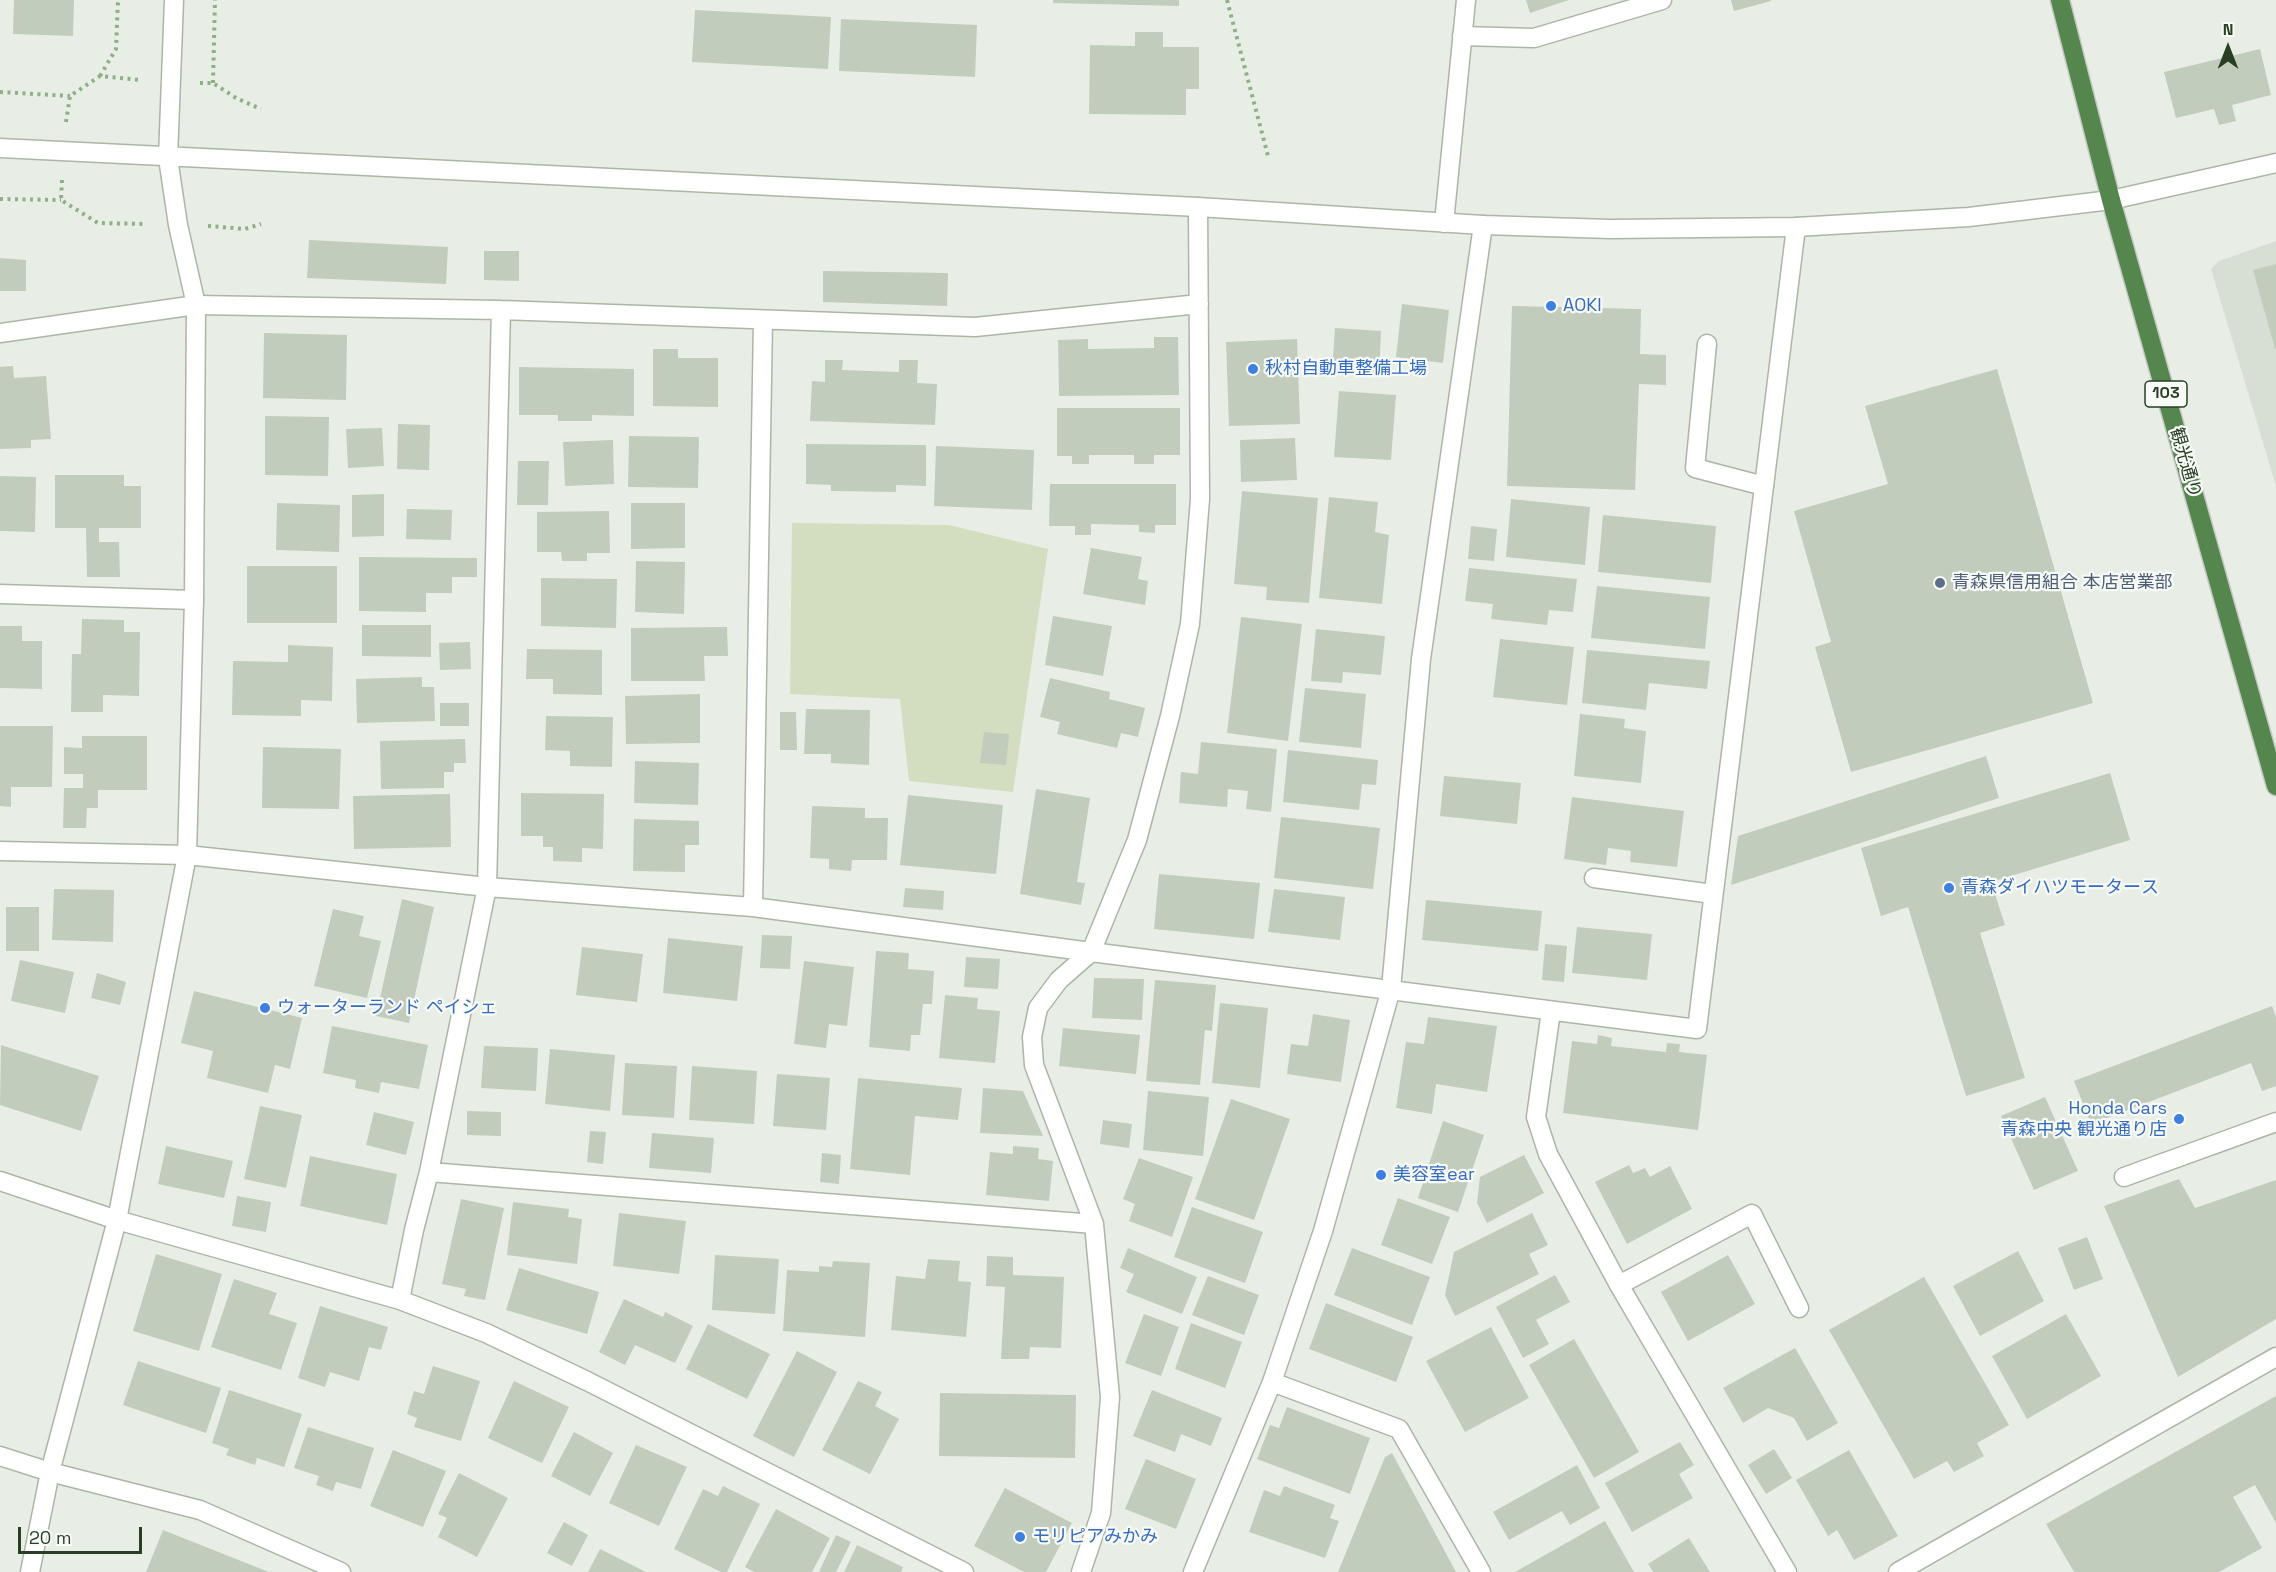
<!DOCTYPE html>
<meta charset="utf-8">
<style>
body{margin:0}
#map{position:relative;width:2276px;height:1572px;overflow:hidden;background:#e8eee5;font-family:"Space Grotesk",sans-serif}
canvas{display:block}
.north{position:absolute;left:2198px;top:18px;width:60px;height:60px;-webkit-text-stroke:4px #f7faf6;paint-order:stroke;rotate:0deg;font-size:16px;font-weight:700;line-height:24px;text-align:center;color:#293f24}
.north::after{content:'';display:block;margin:auto;width:21px;height:27px;background:#293f24;clip-path:polygon(50% 0,100% 100%,50% 72%,0 100%)}
.scale{position:absolute;left:18px;top:1527px;width:124px;height:27px;box-sizing:border-box;border:3px solid #293f24;border-top:0;padding-left:8px;font-size:18px;line-height:21px;white-space:nowrap;color:#293f24;-webkit-text-stroke:4px #f7faf6;paint-order:stroke}
</style>
<div id="map">
<canvas width="2276" height="1572"></canvas>
<div class="north">N</div>
<div class="scale">20 m</div>
</div>
<script>
const c = document.querySelector('canvas').getContext('2d');
c.lineJoin = 'round';
function fillPath(path, color) { c.fillStyle = color; c.fill(path, 'evenodd'); }
function stroke(path, color, width, dash) { c.strokeStyle = color; c.lineWidth = width; c.lineCap = dash ? 'butt' : 'round'; c.setLineDash(dash || []); c.stroke(path); }
function write(font, color, halo, rows, align = 'center') {
  c.font = font + ' "Space Grotesk","Noto Sans JP",sans-serif'; c.lineWidth = 4.5; c.setLineDash([]); c.textBaseline = 'middle'; c.strokeStyle = halo; c.fillStyle = color; for (const [text, x, y, turn = 0] of rows) {
    c.save(); c.translate(x, y); c.rotate((+turn || 0) * Math.PI / 180); c.textAlign = isNaN(turn) ? turn : align; if (halo) c.strokeText(text, 0, 0); c.fillText(text, 0, 0); c.restore();
  }
}
fillPath(new Path2D(`
 M2276,241V486L2211,269L2219,261Z`), '#d7ded3');
fillPath(new Path2D(`
 M792,523L949,525L1048,549L1013,792L909,781L900,699L790,694Z`), '#d2debf');
fillPath(new Path2D(`
 M14,0H74L73,36L13,34Z
 M1053,0H1179V6L1053,3Z
 M1526,0H1569L1530,13Z
 M1731,0H1770L1771,1L1734,11Z
 M695,10L831,17L828,69L692,62Z
 M841,19L977,25L975,77L839,71Z
 M1135,32H1163V47H1199V89H1186V115L1089,114L1090,45L1135,46Z
 M2260,49L2271,95L2232,105L2236,121L2219,125L2214,109L2176,118L2164,72Z
 M309,240L448,247L446,284L307,278Z
 M484,251H519V281L484,280Z
 M0,258L26,260V291H0Z
 M2276,264V349H2275L2253,270Z
 M823,271L948,273L947,306L823,302Z
 M1402,304L1449,310L1443,363L1396,357Z
 M1512,306L1641,309L1640,354L1666,355V385L1639,384L1635,490L1507,486Z
 M1335,328L1381,331L1379,376L1332,373Z
 M264,333L347,335L346,400L263,398Z
 M1154,337H1178L1179,395L1059,396L1058,340L1088,339V349L1154,348Z
 M1297,339L1300,424L1229,426L1226,342Z
 M653,349H678V358H718V407L653,406Z
 M825,360H843L842,370L899,372V360H918L917,383L937,384L935,425L810,421L812,381L825,382Z
 M13,366L14,378L46,376L51,439L31,440V448L0,449V367Z
 M519,367L634,369V416L592,415V421H558V415H519Z
 M1997,369L2093,703L1851,772L1815,647L1831,642L1794,511L1888,484L1865,406Z
 M1339,391L1396,395L1391,460L1334,457Z
 M1057,408H1180V455H1154V464H1134V455H1089V464H1072V456H1057Z
 M265,416L329,417L328,476L265,475Z
 M398,424L430,425L429,470L397,469Z
 M382,428L384,466L348,468L346,429Z
 M629,436L699,437L698,488L628,487Z
 M1295,438L1297,480L1241,482L1240,440Z
 M613,440L614,484L565,486L563,442Z
 M806,444L926,445V486L896,485V492L831,491V485L806,484Z
 M936,446L1034,450L1032,510L934,506Z
 M518,461H549L548,505H517Z
 M55,475H124V486H141V528H99V542H119L120,577H87L86,528H55Z
 M0,476L36,477L35,532L0,531Z
 M1050,484H1176V525H1155V533L1139,532V525L1091,524V535H1075V526H1049Z
 M1242,491L1318,498L1309,603L1266,600L1267,587L1234,584Z
 M384,494V536L352,537V495Z
 M1329,497L1378,502L1375,532L1389,535L1382,604L1319,598Z
 M1511,499L1590,507L1585,565L1506,557Z
 M277,503L340,505L339,552L276,550Z
 M631,503H685V548L631,549Z
 M407,509L452,510L451,540L406,539Z
 M609,511L610,553H587V561H562L561,552H537V512Z
 M1603,515L1716,526L1711,583L1598,572Z
 M1471,526L1497,529L1494,561L1468,559Z
 M1091,548L1142,557L1138,579L1148,581L1145,605L1083,594Z
 M359,557L477,558V577H452V593H426V612L359,611Z
 M636,561L685,562L684,614L635,612Z
 M247,566H337V623H247Z
 M1469,568L1577,579L1573,612L1549,610L1547,625L1491,619L1493,604L1465,601Z
 M541,578L617,579L616,628L541,626Z
 M1597,586L1710,597L1705,649L1591,638Z
 M1053,616L1112,626L1103,676L1045,665Z
 M1241,617L1302,624L1288,741L1227,733Z
 M82,619L124,620V632H140L139,696L103,695V712H71L72,654H81Z
 M362,625H431V657L362,656Z
 M0,626H22V641H42V689L0,688Z
 M727,627L728,656H704L705,681H631V628Z
 M1316,629L1385,636L1381,675L1343,672L1342,683L1311,681Z
 M1500,639L1574,647L1567,705L1493,697Z
 M470,642L471,669L440,670L439,643Z
 M288,645L333,647L332,701L301,700V716L232,715L233,661L288,662Z
 M527,649L602,650V695L553,694V679H526Z
 M1587,650L1710,661L1707,689L1649,683L1646,710L1582,703Z
 M422,677V687H434L435,721L357,723L356,679Z
 M1050,678L1110,692L1109,699L1145,708L1138,737L1121,733L1117,748L1057,734L1060,722L1040,717Z
 M1305,688L1366,694L1361,748L1299,742Z
 M700,694V743L626,744L625,696Z
 M440,703H469V726H440Z
 M806,709L870,710L869,765L831,763V754H804Z
 M780,712H796L797,750H780Z
 M1580,714L1625,719L1624,728L1646,731L1641,783L1574,776Z
 M546,716L613,717L612,767L570,766V751L545,750Z
 M0,726H53L52,787H11V807L0,806Z
 M984,732L1009,734L1006,765L980,763Z
 M82,736H147V790H98V808H87L86,828H63L64,788H83V774H64V747L82,748Z
 M465,739L466,763H454V772H444V788L381,789L380,741Z
 M1201,742L1277,749L1271,812L1246,809L1248,791L1228,789L1227,807L1179,803L1181,772L1198,774Z
 M263,747L341,749L339,809L262,808Z
 M1288,750L1378,760L1376,785L1362,784L1359,810L1283,802Z
 M1986,756L1999,798L1731,885L1738,836Z
 M635,761L699,763L698,805L634,803Z
 M2110,773L2130,840L1991,882L2005,925L1980,933L2025,1078L1966,1096L1908,907L1881,916L1861,848Z
 M1444,776L1521,783L1517,824L1440,816Z
 M1036,789L1090,798L1077,882L1085,883L1081,905L1020,894Z
 M521,793L604,794L603,849L582,848V862L553,861V847H543V836H521Z
 M450,794L451,847L354,849L353,796Z
 M908,795L1003,805L996,874L900,865Z
 M1572,797L1684,811L1677,867L1630,862L1631,851L1608,848L1606,865L1564,859Z
 M812,806L865,808V818H888L887,860H852L851,871L829,869V859L810,858Z
 M1281,817L1380,828L1373,889L1274,878Z
 M634,819L699,821V845H685V872L633,871Z
 M1159,874L1260,883L1254,939L1154,929Z
 M905,888L944,891L943,910L903,907Z
 M54,889L114,890L113,942L52,940Z
 M1274,889L1345,897L1340,940L1268,932Z
 M402,899L434,907L409,1023L376,1016Z
 M1426,900L1542,911L1538,951L1422,940Z
 M6,907H39V951H6Z
 M333,909L364,916L359,936L381,941L367,998L314,986Z
 M1577,927L1652,934L1647,980L1572,973Z
 M762,935L792,936L790,969L760,968Z
 M668,938L743,946L737,1001L663,993Z
 M1545,944L1567,946L1564,982L1542,980Z
 M582,947L643,954L637,1002L576,995Z
 M876,951L909,953L908,969L934,971L932,1004H923L920,1035H911L910,1051L869,1047Z
 M966,957L1000,959L998,989L964,987Z
 M20,960L74,972L65,1013L11,1001Z
 M804,961L854,967L847,1026L829,1024L826,1048L794,1044Z
 M97,973L126,982L120,1005L91,998Z
 M1094,978L1144,979L1142,1020L1092,1018Z
 M1155,980L1216,985L1212,1031L1205,1030L1200,1085L1146,1081Z
 M194,991L302,1018L290,1069L275,1065L268,1093L207,1078L213,1051L181,1043Z
 M945,995L978,998L977,1009L1000,1011L995,1063L939,1058Z
 M1220,1003L1268,1008L1260,1088L1212,1083Z
 M2272,1006L2276,1017V1086L2262,1091L2251,1063L2091,1124L2074,1081Z
 M1313,1014L1350,1020L1341,1082L1287,1074L1291,1044L1308,1046Z
 M1428,1017L1497,1026L1487,1092L1436,1084L1432,1114L1396,1108L1406,1042L1424,1044Z
 M332,1026L428,1045L419,1089L381,1082L379,1093L355,1088L356,1080L323,1073Z
 M1063,1028L1140,1035L1136,1074L1059,1066Z
 M1598,1035L1612,1038L1611,1046L1666,1052L1667,1043L1680,1044L1679,1052L1707,1055L1698,1130L1563,1113L1572,1041L1597,1044Z
 M1,1045L99,1076L81,1131L0,1105Z
 M484,1046L538,1048L536,1091L481,1088Z
 M550,1049L615,1055L610,1111L545,1104Z
 M625,1063L677,1066L674,1118L622,1115Z
 M692,1066L757,1071L754,1124L689,1120Z
 M777,1074L830,1078L826,1130L773,1126Z
 M858,1078L962,1088L958,1120L915,1116L910,1175L850,1169Z
 M983,1088L1023,1091L1043,1136L980,1133Z
 M1148,1091L1209,1097L1203,1156L1143,1150Z
 M2045,1097L2078,1171L2034,1190L2001,1116Z
 M1231,1099L1290,1119L1254,1220L1195,1199Z
 M260,1106L302,1115L286,1188L244,1179Z
 M467,1111L501,1112V1136L467,1135Z
 M374,1112L414,1122L406,1155L366,1145Z
 M1103,1120L1132,1124L1129,1148L1100,1144Z
 M1443,1121L1484,1135L1458,1212L1418,1198Z
 M590,1131L606,1132L603,1164L587,1162Z
 M652,1133L714,1138L711,1173L649,1168Z
 M166,1146L233,1161L224,1198L158,1184Z
 M1013,1146L1039,1148L1038,1159L1053,1161L1049,1201L986,1195L990,1152L1013,1154Z
 M822,1153L841,1155L839,1184L820,1182Z
 M1524,1155L1544,1193L1487,1223L1477,1203L1480,1177Z
 M310,1156L397,1174L387,1225L300,1206Z
 M1139,1158L1193,1177L1172,1237L1129,1221L1135,1204L1123,1199Z
 M1629,1165L1633,1173L1645,1168L1650,1177L1670,1166L1692,1209L1627,1244L1595,1182Z
 M2179,1179L2195,1208L2276,1180V1319L2178,1377L2104,1206Z
 M237,1196L271,1202L266,1232L232,1226Z
 M1398,1198L1450,1217L1432,1264L1381,1245Z
 M461,1199L504,1208L485,1300L464,1296L466,1289L442,1284Z
 M513,1202L569,1209L568,1217L582,1219L577,1264L507,1255Z
 M1192,1207L1263,1232L1245,1283L1174,1257Z
 M619,1213L686,1221L679,1274L613,1266Z
 M1532,1213L1548,1245L1529,1254L1539,1274L1455,1316L1445,1295L1454,1252Z
 M2087,1237L2103,1279L2074,1290L2058,1248Z
 M1128,1248L1197,1277L1182,1314L1126,1292L1134,1274L1120,1268Z
 M1352,1248L1430,1277L1412,1325L1334,1295Z
 M2018,1251L2044,1301L1980,1336L1953,1286Z
 M156,1254L222,1274L199,1351L133,1331Z
 M715,1255L779,1259L775,1314L712,1310Z
 M1728,1255L1755,1304L1688,1341L1661,1292Z
 M987,1256L1013,1257V1275L1064,1277L1061,1348L1030,1347L1029,1359H1001L1005,1287L986,1286Z
 M928,1259L960,1261L958,1281L971,1282L966,1337L891,1330L896,1276L925,1279Z
 M833,1261L870,1263L865,1337L783,1331L787,1270L819,1272V1266L832,1267Z
 M519,1268L599,1292L587,1334L506,1310Z
 M1555,1275L1570,1302L1536,1320L1549,1344L1523,1358L1496,1307Z
 M1208,1276L1259,1295L1244,1335L1192,1315Z
 M1924,1277L2009,1425L1977,1443L1984,1456L1954,1472L1947,1461L1914,1479L1829,1330Z
 M234,1279L277,1293L269,1314L297,1323L281,1370L211,1347Z
 M624,1299L663,1317L665,1312L693,1326L675,1363L635,1345L625,1365L599,1352Z
 M1326,1303L1413,1337L1396,1382L1309,1349Z
 M320,1306L388,1327L381,1350L369,1347L359,1381L330,1372L325,1387L298,1378Z
 M1144,1314L1179,1327L1161,1376L1125,1363Z
 M2066,1314L2101,1376L2027,1419L1992,1356Z
 M1191,1323L1242,1342L1225,1388L1175,1369Z
 M708,1324L770,1354L747,1399L686,1369Z
 M1491,1327L1529,1398L1465,1432L1426,1361Z
 M1574,1339L1639,1452L1594,1478L1529,1365Z
 M1795,1348L1838,1423L1807,1441L1794,1418L1768,1408L1743,1423L1723,1388Z
 M797,1351L837,1372L794,1457L753,1436Z
 M138,1361L221,1388L206,1433L123,1405Z
 M433,1366L480,1381L461,1441L414,1427L417,1418L407,1414L414,1391L424,1394Z
 M514,1381L569,1407L542,1463L488,1438Z
 M858,1381L882,1392L875,1406L899,1419L870,1474L822,1450Z
 M229,1390L302,1414L284,1467L257,1458L255,1465L226,1455L229,1449L212,1443Z
 M1152,1390L1222,1418L1211,1446L1181,1434L1175,1452L1133,1436Z
 M940,1393L1076,1395L1075,1458L939,1456Z
 M2276,1396V1523L2255,1485L2233,1497L2262,1548L2219,1572H2074L2046,1524Z
 M1287,1407L1370,1438L1350,1494L1257,1459L1270,1425L1279,1428Z
 M308,1427L374,1448L361,1489L336,1482L333,1491L316,1485L319,1476L294,1468Z
 M574,1432L613,1453L590,1496L551,1476Z
 M1680,1442L1694,1465L1679,1474L1693,1498L1632,1532L1605,1483Z
 M636,1445L687,1467L659,1526L609,1503Z
 M1774,1449L1792,1478L1766,1494L1748,1465Z
 M393,1450L446,1471L423,1527L370,1506Z
 M1849,1450L1898,1536L1854,1560L1837,1530L1828,1536L1796,1480Z
 M1392,1453L1456,1572H1338L1385,1457Z
 M1146,1459L1196,1479L1176,1529L1125,1509Z
 M1577,1465L1600,1508L1570,1525L1562,1511L1509,1540L1493,1512Z
 M459,1473L508,1498L477,1557L438,1537L447,1518L438,1514Z
 M723,1486L760,1504L727,1572H721L674,1549L703,1489L718,1496Z
 M1284,1486L1335,1505L1330,1518L1339,1521L1325,1558L1249,1532L1264,1490L1280,1496Z
 M1005,1488L1072,1523L1046,1572H1024L974,1546Z
 M776,1509L830,1538L812,1572H754L745,1567Z
 M1605,1521L1634,1572H1515Z
 M564,1522L588,1535L572,1566L547,1553Z
 M163,1530L269,1572H146Z
 M836,1535L851,1542L836,1572H819Z
 M1689,1538L1710,1572H1653L1648,1564Z
 M857,1545L903,1567L901,1572H844Z
 M600,1549L646,1572H588Z`), '#c2ccbd');
const service = new Path2D(`
 M1462,36L1534,38L1662,0
 M1707,344L1695,468L1764,486
 M1594,878L1713,894
 M2124,1177L2276,1122
 M1619,1285L1752,1214L1799,1308
 M0,1456L50,1472`);
const minor = new Path2D(`
 M1444,223L1466,0
 M0,333L196,305L501,310L975,327L1199,304
 M0,594L194,600
 M0,851L187,855L487,887L753,907L1091,952L1697,1029L1796,227
 M753,907L763,320
 M1551,1011L1536,1117L1548,1154L1619,1285L1787,1572
 M429,1172L1094,1224
 M0,1181L117,1220L400,1300L486,1333L587,1381L964,1572
 M400,1300L414,1230L429,1172L487,887L501,310
 M1272,1382L1399,1429L1481,1572
 M50,1472L200,1510L341,1572
 M1081,1572L1101,1513L1110,1397L1094,1224L1034,1065L1032,1037L1038,1008L1059,980L1091,952L1137,840L1170,716L1190,624L1200,499L1198,207
 M1193,1572L1272,1382L1323,1231L1391,989L1421,659L1483,225
 M1898,1572L2276,1357`);
const tertiary = new Path2D(`
 M0,148L1198,207L1483,225L1610,229L1796,227L1969,217L2111,200L2276,163
 M30,1572L50,1472L117,1220L187,855L194,600L196,305L178,225L168,158L174,0`);
const trunk = new Path2D(`
 M2060,0L2111,200L2276,786`);
stroke(service, '#abb6a7', 21);
stroke(minor, '#abb6a7', 21);
stroke(tertiary, '#abb6a7', 21);
stroke(trunk, '#c3c9c2', 21);
stroke(new Path2D(`
 M1227,0L1268,156
 M100,76L116,49L118,0
 M200,83H213L236,98L261,109
 M213,83L215,0
 M0,92L70,96
 M66,122L70,96L100,76L141,80
 M62,180L61,200L98,223L147,224
 M0,199L61,200
 M208,226L245,229L261,224`), '#8fb086', 4, [3, 4.5]);
stroke(service, '#fff', 18);
stroke(minor, '#fff', 18);
stroke(tertiary, '#fff', 18);
stroke(trunk, '#54864e', 18);
for (const [x, y, r, color] of [
 [1551,306,6,"#3f7fe0"],
 [1253,369,6,"#3f7fe0"],
 [1940,583,6,"#5c6f8a"],
 [1949,888,6,"#3f7fe0"],
 [265,1008,6,"#3f7fe0"],
 [2179,1119,6,"#3f7fe0"],
 [1381,1175,6,"#3f7fe0"],
 [1020,1537,6,"#3f7fe0"]
]) { const dot = new Path2D(); dot.arc(x, y, r, 0, 2 * Math.PI); c.fillStyle = color; c.fill(dot); stroke(dot, '#f7faf6', 2); }
for (const [x, y, w] of [
 [2166,394,42]
]) { const box = new Path2D(); box.roundRect(x - w / 2, y - 13, w, 26, 4.5); c.fillStyle = '#f7faf6'; c.fill(box); stroke(box, '#293f24', 1.5); }
write('bold 16px', '#293f24', null, [
 ["103",2166,394]
]);
write('18px', '#366cbe', '#f7faf6', [
 ["AOKI",1563,306],
 ["秋村自動車整備工場",1265,369],
 ["青森ダイハツモータース",1961,888],
 ["ウォーターランド ペイシェ",277,1008],
 ["Honda Cars",2167,1109,"right"],
 ["青森中央 観光通り店",2167,1130,"right"],
 ["美容室ear",1393,1175],
 ["モリピアみかみ",1032,1537]
], 'left');
write('18px', '#293f24', '#f7faf6', [
 ["観光通り",2185,463,74]
]);
write('18px', '#4e5e75', '#f7faf6', [
 ["青森県信用組合 本店営業部",1952,583]
], 'left');
</script>
